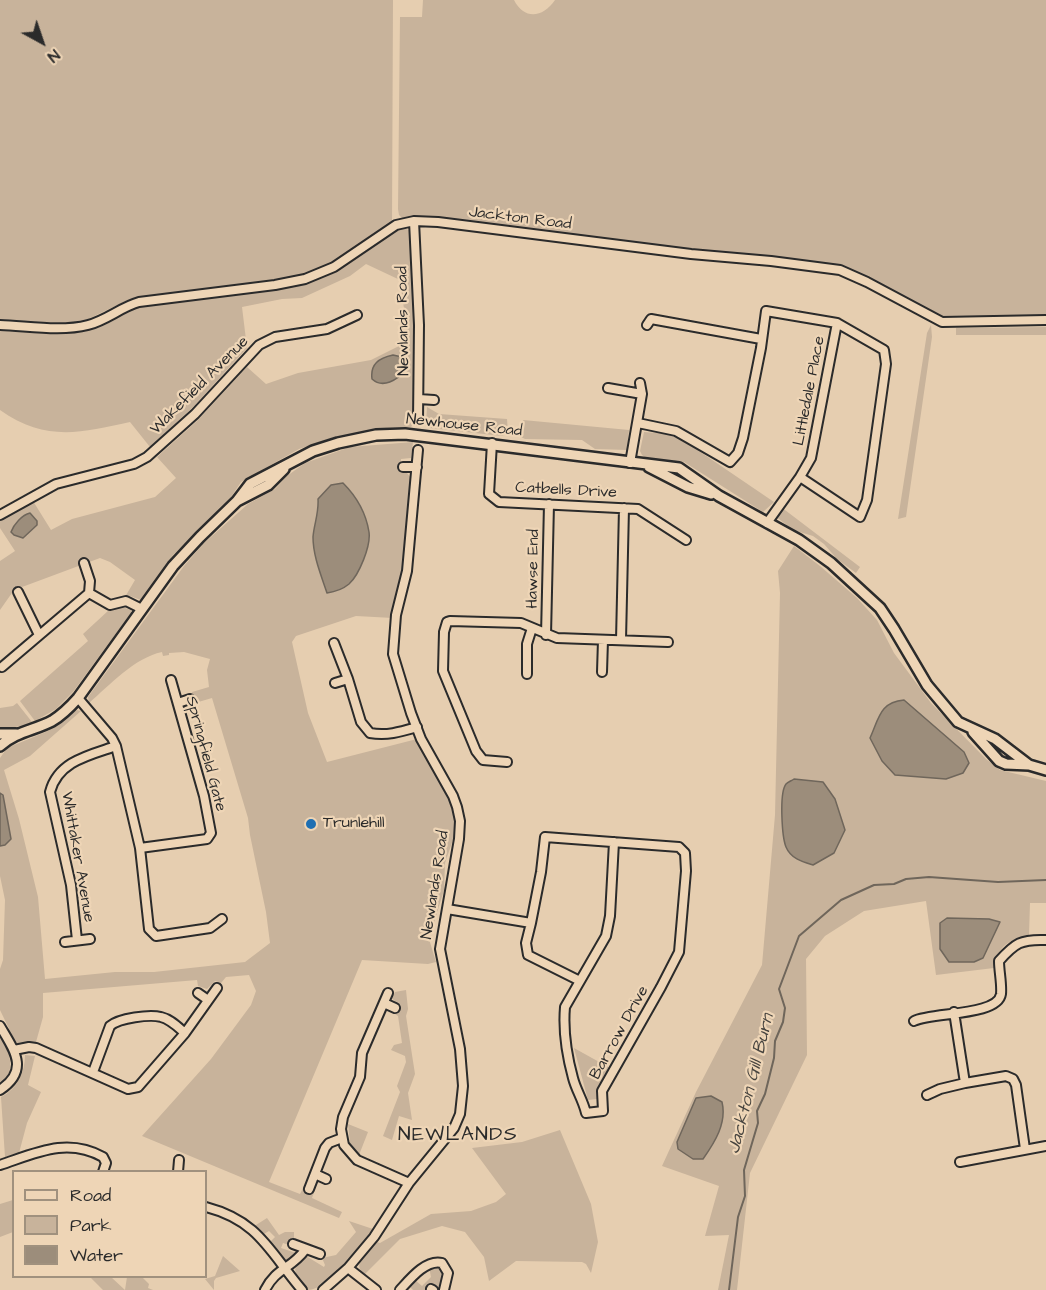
<!DOCTYPE html>
<style>
body{margin:0}
#map{position:relative;width:1046px;height:1290px;overflow:hidden;background:#e6ceb0;font-family:"Architects Daughter",sans-serif}
canvas{display:block}
.legend{position:absolute;left:12px;top:1170px;width:195px;height:108px;box-sizing:border-box;background:#eed5b6;border:2px solid #a0917e;margin:0;padding:8px 10px;list-style:none;font-size:18px;color:#2b2b2b}
.legend li{display:flex;align-items:center;gap:12px;height:30px}
.legend b{width:30px;border:2px solid #a0917e}
.north{position:absolute;left:12px;top:12px;width:60px;height:60px;-webkit-text-stroke:4px #eed5b6;paint-order:stroke;rotate:140deg;font-size:16px;font-weight:700;line-height:24px;text-align:center;color:#2b2b2b}
.north::after{content:'';display:block;margin:auto;width:21px;height:27px;background:#2b2b2b;clip-path:polygon(50% 0,100% 100%,50% 72%,0 100%)}
</style>
<div id="map">
<canvas width="1046" height="1290"></canvas>
<ul class="legend">
<li><b style="height:8px;background:#eed5b6"></b>Road</li>
<li><b style="height:16px;background:#c8b39b"></b>Park</li>
<li><b style="height:16px;background:#9c8d7b"></b>Water</li>
</ul>
<div class="north">N</div>
</div>
<script>
const c = document.querySelector('canvas').getContext('2d');
c.lineJoin = 'round';
function fillPath(path, color) { c.fillStyle = color; c.fill(path, 'evenodd'); }
function stroke(path, color, width, dash) { c.strokeStyle = color; c.lineWidth = width; c.lineCap = dash ? 'butt' : 'round'; c.setLineDash(dash || []); c.stroke(path); }
function write(font, color, halo, rows, align = 'center') {
  c.font = font + ' "Architects Daughter",sans-serif'; c.lineWidth = 4.5; c.setLineDash([]); c.textBaseline = 'middle'; c.strokeStyle = halo; c.fillStyle = color; for (const [text, x, y, turn = 0] of rows) {
    c.save(); c.translate(x, y); c.rotate((+turn || 0) * Math.PI / 180); c.textAlign = isNaN(turn) ? turn : align; if (halo) c.strokeText(text, 0, 0); c.fillText(text, 0, 0); c.restore();
  }
}
fillPath(new Path2D(`
 M0,0H393L392,223L324,268L288,280L161,294L128,300L84,321L71,323L0,321Z
 M423,0H514C524,20 543,18 555,0H1046V316L943,319L856,272L829,265L420,217L403,219L399,215L398,209L400,17H422Z
 M402,227L411,231L415,293L413,425L411,427L386,428L334,437L299,449L241,482L225,506L173,555L141,600L130,596L125,597L135,580L110,562L100,558L14,590L0,610V561L15,551L0,528V521L33,501L51,530L72,519L155,497L176,478L157,457L197,421L247,367L266,384L298,373L371,360L401,345L405,316L400,280L366,264L350,276L302,298L282,299L242,307L247,348L194,406L150,447L130,422C80,433 45,442 0,410V328L83,331L101,324L135,306L275,290L312,281L339,269L364,250Z
 M931,325L932,337L906,517L898,519L927,333Z
 M1046,327V335H956V328Z
 M427,407L439,414L507,419L508,433L502,436L430,428L426,424Z
 M523,420L629,430L627,450L595,449L582,440L525,439L521,437V426Z
 M644,432L670,434L696,449L774,502L763,512L684,462L646,458L642,455L640,451Z
 M413,442L411,458L401,459L400,473H407L411,478L405,561L393,618L356,616L296,636L292,642L308,713L327,762L417,739L450,797L456,831L445,863L444,890L429,939L436,962L428,964L362,960L269,1182L300,1194L304,1186V1189L310,1191L315,1182L318,1181L312,1198L342,1212L339,1218L142,1136L211,1059L251,1005L256,991L249,975L226,977L221,983L215,981L207,989L198,986L197,980L43,993V1017L36,1042L17,1043L14,1039L0,1010V969L3,960L5,900L0,876V758L7,748L48,731L77,710L81,711L30,756L4,770L19,819L38,897L45,979L115,972H154L245,962L270,943L266,912L250,835L248,818L212,698L195,703L192,692L209,687L207,670L210,659L184,652L169,653V655L163,656L162,652C134,658 110,685 89,703L88,697L184,566L204,543L248,504L275,489L287,476L305,463L350,447Z
 M781,507L860,567L856,573L837,559L824,544L813,536L793,530L775,516Z
 M794,546L820,566L857,598L877,620L894,653L931,703L986,759L1000,770L1046,781V903H1030L1029,935C1008,941 999,944 994,968L936,975L926,901L864,911L825,936L806,959L807,1055L750,1173L737,1290H718L729,1235L705,1236L719,1186L662,1166L696,1092L762,965L775,815L780,593L778,571Z
 M122,607L131,610V613L73,692L56,709L35,721L20,701L88,641L83,634L109,610Z
 M17,703L32,722L22,726L0,729V708L13,706Z
 M406,990L408,1009L406,1016L415,1074L408,1093L412,1120L399,1116L392,1140L383,1136L400,1092L397,1086L406,1062L405,1056L391,1050L394,1045L402,1043L398,1016L395,1014L398,1005L392,998L395,992Z
 M0,1036C9,1054 18,1069 0,1084Z
 M574,1048L610,1068L599,1088L597,1099L588,1100Z
 M25,1055L35,1056L28,1085L41,1092L27,1123L19,1153L5,1157L1,1097C17,1089 25,1073 25,1055Z
 M348,1124L368,1132L359,1155L350,1143Z
 M560,1130L591,1204L598,1242L591,1273L586,1264L582,1262L516,1261L489,1281L484,1257L465,1232L442,1226L400,1239L364,1275C351,1263 368,1251 377,1242L380,1243L431,1214L471,1211L496,1202L506,1194L472,1148L522,1142Z
 M13,1200V1232L0,1237V1204Z
 M267,1218L279,1235L285,1232H294V1239L289,1245L283,1243L281,1248L296,1253L288,1263L285,1262L271,1246V1241L275,1237L269,1231L264,1234H261L256,1229V1225Z
 M349,1221L373,1229C360,1245 328,1290 308,1290L297,1279L295,1269L306,1256L324,1267L325,1265L322,1258L336,1255L356,1232Z
 M223,1256L240,1271L216,1278L214,1281V1290L205,1279L215,1276Z
 M439,1266L445,1271L441,1287L429,1285L427,1290H413L408,1285L415,1280L422,1286L431,1277L429,1267Z
 M86,1277H111L125,1290L127,1277H142L149,1284L148,1288L153,1290H103L91,1278Z`), '#c8b39b');
const water = new Path2D(`
 M393,355L402,357L406,364V370C397,380 383,389 372,379C370,364 379,358 393,355Z
 M343,483C357,497 366,513 369,532C371,546 359,575 349,584C343,589 334,592 327,593C321,575 313,556 313,537C314,524 319,513 318,499L331,485Z
 M30,513L37,521V525L23,538L14,535L11,532C14,524 22,515 30,513Z
 M904,700L964,752L969,763L963,773L946,779L895,775L882,761L870,738C879,718 880,702 904,700Z
 M794,779L823,782L835,799L845,830L834,853L813,865C803,862 791,859 786,847C782,837 779,793 786,784C788,782 791,781 794,779Z
 M0,793L3,795L11,839L5,845L0,846Z
 M947,918L989,919L1000,922L983,958L974,962H949L940,949V923Z
 M711,1096L722,1102C727,1123 715,1142 703,1159H693L678,1149L677,1142L696,1098Z`);
fillPath(water, '#9c8d7b');
stroke(water, '#6f665b', 1.5);
stroke(new Path2D(`
 M729,1290L738,1217L745,1196L744,1170L758,1123L757,1111L765,1094L774,1058L775,1041L783,1022L785,1008L779,989L799,936L841,900L874,885L894,884L906,879L929,877L998,882L1046,880`), '#6f665b', 2);
const minor = new Path2D(`
 M414,221L419,325L418,420
 M0,325C28,326 61,332 88,325C107,320 121,307 139,302L275,285L305,279L334,267L396,225L414,221L438,222L691,254L771,261L840,270L867,282L942,322L1046,320
 M647,325L651,319L761,339
 M608,388L642,394
 M419,399L434,400
 M638,423L676,431L730,462L738,453L743,438L761,348L766,311L837,323L884,350L886,364L867,500L860,517L800,477
 M492,443L489,494L499,502L638,509L686,540
 M630,463L642,394L640,383
 M403,467H417
 M0,515L56,484L134,464L147,457L195,414L259,345L275,337L327,329L357,315
 M767,523L800,477L811,458L837,323
 M84,563L90,581L89,593
 M18,592L39,635
 M546,635L549,504
 M621,640L624,508
 M334,643L348,679L361,722L370,733C387,736 400,732 417,727
 M2,667L89,593L110,605L126,601L142,609
 M602,672L603,640
 M527,674V644L532,628
 M335,683L348,679
 M78,698L112,738L116,746L140,848L149,929L156,936L163,935L210,928L222,919
 M178,703L190,699
 M507,762L483,760L476,751L443,671L444,632L447,622L450,621L521,623L557,638L668,642
 M140,848L207,839L211,833L204,796L171,680
 M447,909L531,923L541,872L545,837L679,847L685,853L686,871L679,952L661,987L602,1091L603,1111L586,1113C583,1100 576,1090 573,1078C567,1056 563,1030 565,1007L606,936L610,916L614,842
 M531,923L526,943L528,955L580,981
 M77,940L71,885L50,792C58,761 90,755 116,746
 M65,942L90,939
 M198,993L208,1000
 M388,993L362,1053L360,1077L343,1117L341,1129L344,1145L357,1160L409,1183
 M384,1003L395,1008
 M954,1012L965,1083
 M914,1021C932,1012 998,1016 1001,994C1002,984 999,971 999,961C1015,943 1021,939 1046,940
 M0,1026C14,1050 30,1070 0,1090
 M14,1050L29,1047L36,1048L128,1089L138,1087L185,1033L217,988
 M93,1072L110,1026C119,1018 150,1014 161,1017C170,1019 178,1027 185,1033
 M927,1095L940,1089L965,1083L1006,1076L1013,1079L1016,1085L1025,1149
 M960,1162L1046,1146
 M0,1165C36,1153 67,1137 103,1157L106,1163L103,1172
 M178,1172L179,1160
 M315,1174L326,1179
 M309,1189L325,1148L329,1143L342,1138
 M206,1207C259,1221 269,1251 302,1290
 M293,1244L320,1254
 M348,1268L376,1290
 M431,1289L433,1290
 M265,1290C276,1268 291,1269 305,1250
 M323,1290L348,1268L374,1237L409,1183L454,1128L460,1114L463,1086L460,1049L440,949L459,839L460,821L457,807L453,796L421,739L411,713L393,654L396,615L407,571L418,450
 M400,1290C410,1279 426,1259 442,1263L448,1273L444,1290`);
const tertiary = new Path2D(`
 M649,467L688,487L711,494
 M237,501L268,485L284,469
 M973,732L999,761L1006,764L1029,765L1046,770
 M0,734H16
 M0,746C15,732 35,730 52,721C62,715 70,707 78,698L173,566L200,537L237,501L250,484L313,451L338,443L376,435L405,434L679,468L719,496L799,540L831,563L880,608L894,629L927,685L958,722L995,739L1029,765`);
stroke(minor, '#2b2b2b', 12);
stroke(tertiary, '#2b2b2b', 14);
stroke(minor, '#eed5b6', 8);
stroke(tertiary, '#eed5b6', 9);
for (const [x, y, r, color] of [
 [311,824,6,"#1f6fb2"]
]) { const dot = new Path2D(); dot.arc(x, y, r, 0, 2 * Math.PI); c.fillStyle = color; c.fill(dot); stroke(dot, '#eed5b6', 2); }
write('16px', '#2b2b2b', '#eed5b6', [
 ["Jackton Road",520,219,7],
 ["Newlands Road",404,321,-91],
 ["Wakefield Avenue",200,386,-45],
 ["Littledale Place",810,391,-79],
 ["Newhouse Road",464,426,6],
 ["Catbells Drive",566,491,3],
 ["Hawse End",534,569,-89],
 ["Springfield Gate",205,754,75],
 ["Whittaker Avenue",77,857,80],
 ["Newlands Road",436,885,-81],
 ["Barrow Drive",620,1033,-61]
]);
write('16px', '#2b2b2b', '#eed5b6', [
 ["Trunlehill",323,824]
], 'left');
write('italic 18px', '#47443f', '#eed5b6', [
 ["Jackton Gill Burn",752,1084,-76]
]);
c.letterSpacing = '1.5px';
write('20px', '#2b2b2b', '#eed5b6', [
 ["NEWLANDS",458,1136]
]);
c.letterSpacing = '0px';
</script>
